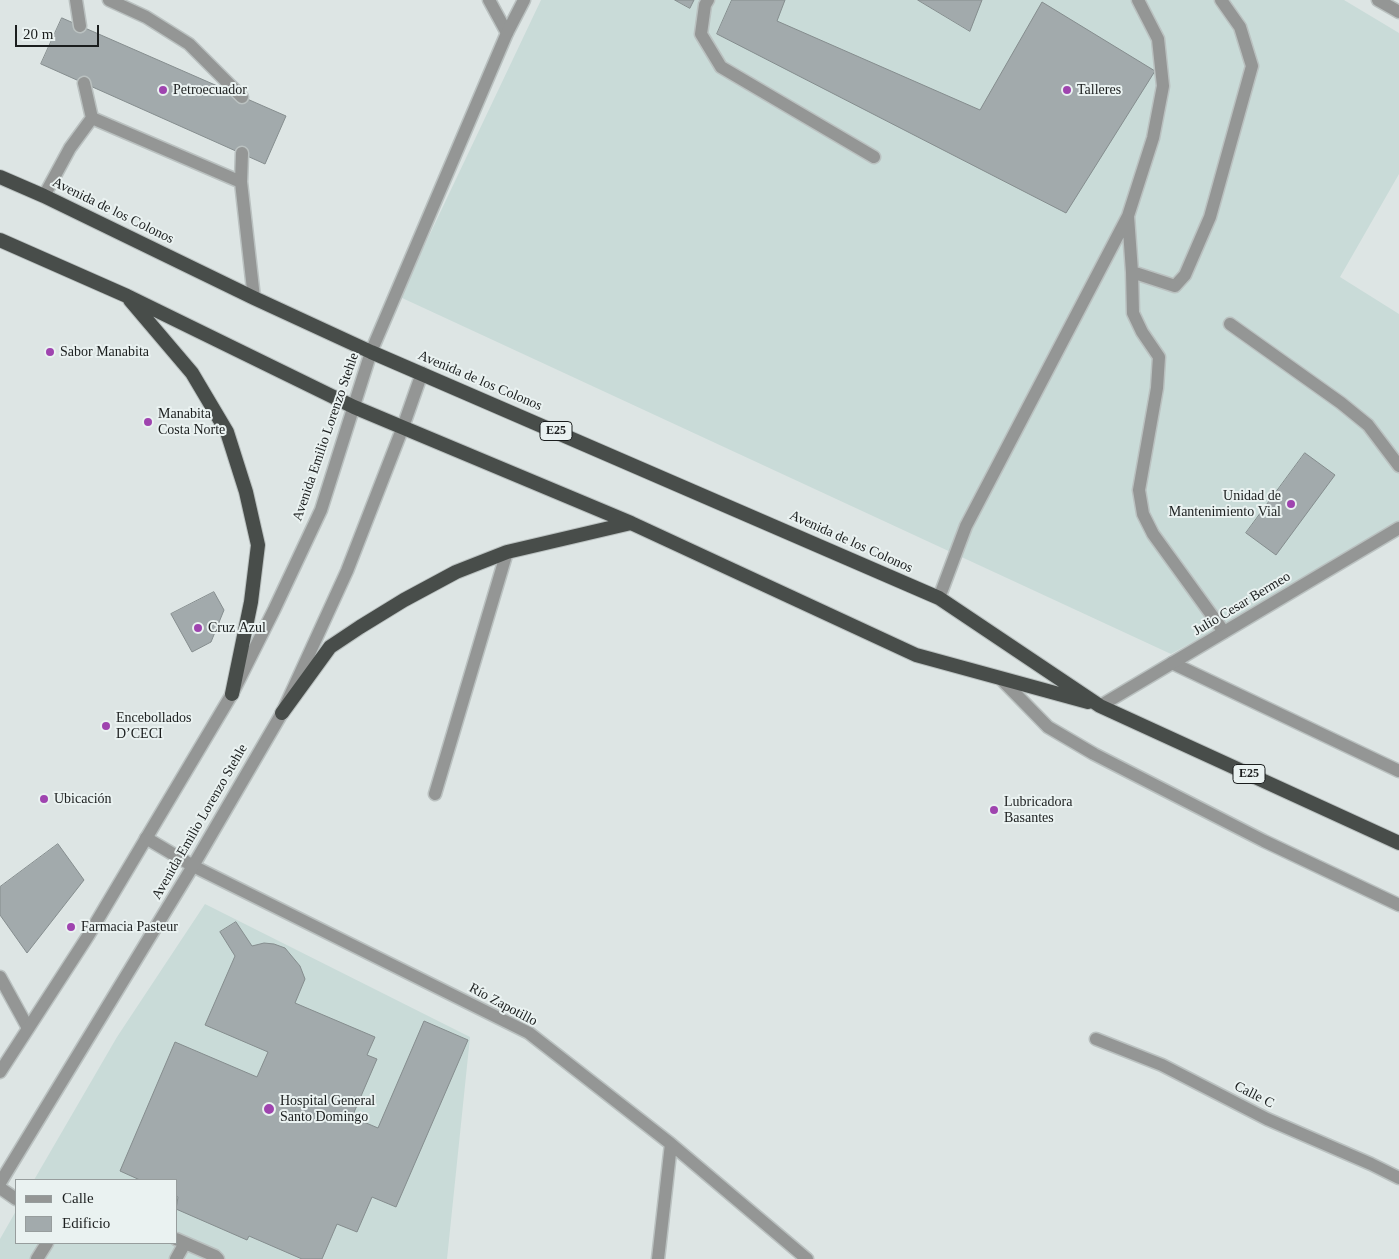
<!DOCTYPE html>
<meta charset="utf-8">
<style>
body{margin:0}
#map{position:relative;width:1399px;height:1259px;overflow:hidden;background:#dde5e4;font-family:Georgia,serif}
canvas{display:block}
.legend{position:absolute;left:15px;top:1179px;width:162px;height:65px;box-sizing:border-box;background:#eaf2f1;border:1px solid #979d9d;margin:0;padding:6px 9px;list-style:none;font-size:15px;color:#1b1e1e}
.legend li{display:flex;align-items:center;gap:10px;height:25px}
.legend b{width:25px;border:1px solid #979d9d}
.scale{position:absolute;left:15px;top:25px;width:84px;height:22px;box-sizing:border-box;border:2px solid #1b1e1e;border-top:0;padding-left:6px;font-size:15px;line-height:18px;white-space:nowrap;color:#1b1e1e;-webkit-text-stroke:4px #eaf2f1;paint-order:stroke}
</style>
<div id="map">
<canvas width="1399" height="1259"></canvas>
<ul class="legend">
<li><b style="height:6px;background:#949695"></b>Calle</li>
<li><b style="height:14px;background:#a2aaac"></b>Edificio</li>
</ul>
<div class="scale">20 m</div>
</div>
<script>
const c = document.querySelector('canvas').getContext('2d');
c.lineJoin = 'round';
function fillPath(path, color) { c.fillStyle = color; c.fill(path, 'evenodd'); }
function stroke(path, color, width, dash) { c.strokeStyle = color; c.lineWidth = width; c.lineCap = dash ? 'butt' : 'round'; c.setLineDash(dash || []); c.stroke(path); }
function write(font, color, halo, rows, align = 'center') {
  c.font = font + ' Georgia,serif'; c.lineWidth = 4; c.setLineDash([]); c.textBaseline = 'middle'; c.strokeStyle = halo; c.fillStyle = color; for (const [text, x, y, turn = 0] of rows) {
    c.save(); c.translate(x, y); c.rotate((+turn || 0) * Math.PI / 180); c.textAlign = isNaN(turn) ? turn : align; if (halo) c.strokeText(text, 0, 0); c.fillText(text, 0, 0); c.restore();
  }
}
fillPath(new Path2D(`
 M541,0H1344L1399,33V174L1340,277L1399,314V529L1171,654L400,297Z
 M205,904L470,1037L447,1259H0V1239L16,1211V1243H176V1180H34L117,1037Z`), '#c9dbd8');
const building = new Path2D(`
 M675,0H694L690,8Z
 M732,0H785L777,21L980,110L1042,2L1155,71L1066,213L717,34Z
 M918,0H982L970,31Z
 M62,18L286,116L265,164L41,64Z
 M1305,453L1335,475L1276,555L1246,533Z
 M214,592L224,610L211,642L192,652L171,614Z
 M58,844L84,880L27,953L0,915V887Z
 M236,922L252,946L264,943L274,944L285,948L300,966L305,979L295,1003L375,1037L367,1055L377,1059L352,1117L378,1128L424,1021L468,1040L396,1207L372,1197L357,1232L337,1224L322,1259H302L249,1236L247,1240L176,1209L178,1197L176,1196V1180H140L120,1171L175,1042L257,1077L268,1052L205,1025L235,956L220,932Z`);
fillPath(building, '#a2aaac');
stroke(building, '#858d8e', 1);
const service = new Path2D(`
 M76,0L80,26
 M109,0L146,17L189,44L242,97
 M708,0L705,5L701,34L721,67L874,157
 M92,118L241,182
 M242,153L241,182L254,298
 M44,196L70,148L92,118L84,83
 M1128,216L1132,272L1133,313L1142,332L1159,357L1157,388L1139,490L1143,514L1153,534L1224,632
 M1132,272L1175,286L1185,275L1210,217L1252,66L1240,27L1221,0
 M1230,324L1341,403L1368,425L1399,466
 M939,598L966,526L1128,216L1153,138L1163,86L1158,39L1138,0
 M1172,663L1399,771
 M1001,679L1048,727L1094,754L1264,841L1399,905
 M435,794L507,552
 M0,1188L16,1199
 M176,1239L215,1256L218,1259
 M37,1259L47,1243
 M176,1259L185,1243`);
const minor = new Path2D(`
 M489,0L507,33
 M1378,0L1399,12
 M1100,706L1399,528
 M146,838L193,866L529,1033L671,1144L807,1259
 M0,977L28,1028
 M1096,1039L1162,1065L1267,1119L1371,1164L1399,1178
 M658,1259L671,1144`);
const tertiary = new Path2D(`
 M0,1072L88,936L232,694L274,610L321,510L371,352L507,33L524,0
 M0,1183L193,866L282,713L347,571L403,427L422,373`);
const trunk = new Path2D(`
 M0,177L44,196L254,298L371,352L939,598L1100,706L1399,843
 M0,240L127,296L354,407L631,523L916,655L1088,702
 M130,300L192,373L227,432L246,492L258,545L251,602L232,694
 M282,713L330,647L360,627L404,600L456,572L507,552L631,523`);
stroke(service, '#bac1c0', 15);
stroke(minor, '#bac1c0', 15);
stroke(tertiary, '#bac1c0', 15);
stroke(trunk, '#bac1c0', 16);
stroke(service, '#949695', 12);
stroke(minor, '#949695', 12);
stroke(tertiary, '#949695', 12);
stroke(trunk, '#484d4a', 14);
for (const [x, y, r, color] of [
 [163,90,5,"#9f44af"],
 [1067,90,5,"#9f44af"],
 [50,352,5,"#9f44af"],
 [148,422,5,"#9f44af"],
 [1291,504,5,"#9f44af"],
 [198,628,5,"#9f44af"],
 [106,726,5,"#9f44af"],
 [44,799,5,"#9f44af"],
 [994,810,5,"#9f44af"],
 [71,927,5,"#9f44af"],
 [269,1109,6,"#9f44af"]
]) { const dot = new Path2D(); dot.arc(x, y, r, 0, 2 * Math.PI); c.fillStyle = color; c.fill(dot); stroke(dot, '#eaf2f1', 2); }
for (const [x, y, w] of [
 [556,431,32],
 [1249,774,32]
]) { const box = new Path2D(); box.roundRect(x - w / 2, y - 9.5, w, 19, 4); c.fillStyle = '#eaf2f1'; c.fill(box); stroke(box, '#1b1e1e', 1); }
write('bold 12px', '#1b1e1e', null, [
 ["E25",556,431],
 ["E25",1249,774]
]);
write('14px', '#1b1e1e', '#eaf2f1', [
 ["Petroecuador",173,90],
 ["Talleres",1077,90],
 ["Sabor Manabita",60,352],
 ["Manabita",158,414],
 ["Costa Norte",158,430],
 ["Unidad de",1281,496,"right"],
 ["Mantenimiento Vial",1281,512,"right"],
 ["Cruz Azul",208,628],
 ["Encebollados",116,718],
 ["D’CECI",116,734],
 ["Ubicación",54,799],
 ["Lubricadora",1004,802],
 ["Basantes",1004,818],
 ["Farmacia Pasteur",81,927],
 ["Hospital General",280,1101],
 ["Santo Domingo",280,1117]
], 'left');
write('14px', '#1b1e1e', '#eaf2f1', [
 ["Avenida de los Colonos",113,211,26],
 ["Avenida de los Colonos",480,381,23],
 ["Avenida Emilio Lorenzo Stehle",326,437,-71],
 ["Avenida de los Colonos",851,542,24],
 ["Julio Cesar Bermeo",1242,604,-31],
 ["Avenida Emilio Lorenzo Stehle",200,822,-60],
 ["Río Zapotillo",503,1005,28],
 ["Calle C",1254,1095,27]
]);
</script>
